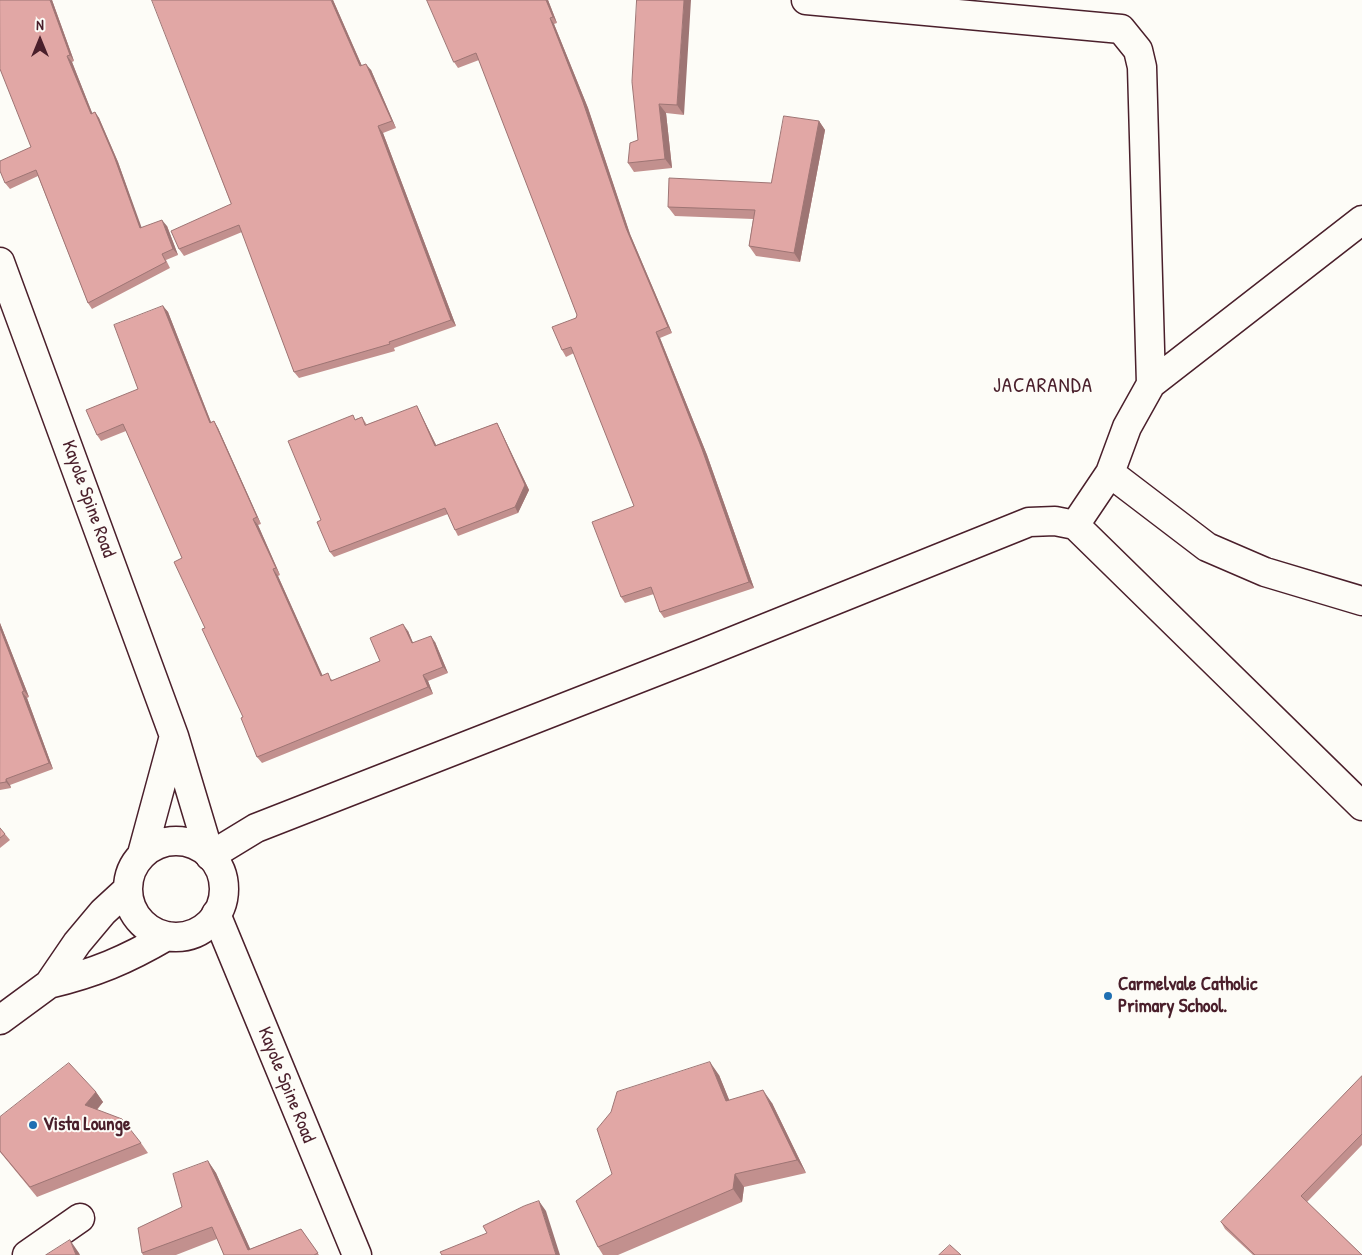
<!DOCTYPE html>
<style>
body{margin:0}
#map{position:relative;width:1362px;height:1255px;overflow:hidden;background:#fdfcf7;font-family:"Patrick Hand",sans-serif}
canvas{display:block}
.north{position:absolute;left:15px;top:15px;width:50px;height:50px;-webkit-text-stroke:4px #fdfcf7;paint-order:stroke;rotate:0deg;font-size:14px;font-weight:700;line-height:20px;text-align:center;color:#4a1f2b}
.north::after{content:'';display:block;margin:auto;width:18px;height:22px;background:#4a1f2b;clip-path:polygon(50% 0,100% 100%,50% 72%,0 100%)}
</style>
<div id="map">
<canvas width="1362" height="1255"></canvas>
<div class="north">N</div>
</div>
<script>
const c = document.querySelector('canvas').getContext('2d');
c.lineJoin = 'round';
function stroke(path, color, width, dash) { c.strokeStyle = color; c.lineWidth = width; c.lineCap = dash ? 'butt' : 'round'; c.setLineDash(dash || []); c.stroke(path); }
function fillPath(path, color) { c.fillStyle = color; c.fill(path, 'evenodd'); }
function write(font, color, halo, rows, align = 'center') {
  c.font = font + ' "Patrick Hand",sans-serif'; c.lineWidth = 4; c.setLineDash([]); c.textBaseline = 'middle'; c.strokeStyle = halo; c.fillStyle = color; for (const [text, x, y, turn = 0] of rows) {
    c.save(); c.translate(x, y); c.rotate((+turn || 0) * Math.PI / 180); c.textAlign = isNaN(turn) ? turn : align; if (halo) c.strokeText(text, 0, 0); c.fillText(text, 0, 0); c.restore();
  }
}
const minor = new Path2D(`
 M806,0L1121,29L1138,50L1142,67L1151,384L1127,427L1110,473L1075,525
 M1151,384L1362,220
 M1110,473L1207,547L1265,572L1362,601
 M210,856L256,828L701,654L1029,522L1055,521L1075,525L1362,806
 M216,914L357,1255
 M27,1255L80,1218`);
const major = new Path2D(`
 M0,262L174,736L210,856
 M128 889a48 48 0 1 1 96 0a48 48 0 1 1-96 0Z
 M142,854L174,736
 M49,984C95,973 126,960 167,936
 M0,1020L49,984L77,943L103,912L128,889`);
stroke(minor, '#4a1f2b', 31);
stroke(major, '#4a1f2b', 31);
stroke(minor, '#fdfcf7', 28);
stroke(major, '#fdfcf7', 28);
fillPath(new Path2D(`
 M52,0L74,61L72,62L92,113L95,112L99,118L118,162L141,228L167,226L178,255L166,260L170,268L92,309L88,303L38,176L10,189L5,183L31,147Z
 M333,0L362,66L371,70L396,128L383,133L456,326L394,348L395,351L299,378L294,372L242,232L184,256L179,249L231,204Z
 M427,0H548L557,23L554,24L588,108L630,234L672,333L660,338L707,455L754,588L664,618L660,612L654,594L625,603L621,597L634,506L574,353L566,357L562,350L577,315L479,60L458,68L454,62Z
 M637,0L684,115L666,113L672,168L634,172L628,163L638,140Z
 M819,121L825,130L800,262L756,256L749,246L753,219L675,216L668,207L771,183Z
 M163,306L168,312L211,422L214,421L218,428L261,524L258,525L280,575L278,576L322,675L333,680L380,661L408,631L413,643L435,642L448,673L428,681L433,694L262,763L257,757L243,717L205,628L182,558L126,431L101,441L97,435L138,389Z
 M417,406L420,412L436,445L497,423L500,429L529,490L518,513L458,536L455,530L448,514L334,557L330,552L321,520L356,419L362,417L367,425Z
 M0,623L29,697L27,698L53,769L10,785L11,788L0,790Z
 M0,828L10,840L0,848Z
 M719,1075L729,1100L772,1103L806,1173L744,1187L742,1202L618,1255H603L598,1247L612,1174Z
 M1362,1076V1145L1307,1202L1362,1255H1253L1225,1229L1221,1222Z
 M96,1092L103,1102L97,1110L141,1143L148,1153L37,1197L0,1152V1117Z
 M208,1161L216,1173L250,1249L301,1229L319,1255H224L217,1239L176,1255H143L142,1253L182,1207Z`), '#c2908e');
fillPath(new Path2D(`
 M50,0H52L74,61L70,55Z
 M331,0H333L365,73L360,66Z
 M546,0H548L557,23L553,17Z
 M684,0H691L684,115L677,105Z
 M550,18L554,24L588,108L630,234L672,333L668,327L626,228Z
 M67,56L72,62L95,120L91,114Z
 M366,64L371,70L396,128L392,121Z
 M659,104L666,113L672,168L665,159Z
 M95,112L99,118L118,162L144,234L140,228Z
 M819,121L825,130L800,262L794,253Z
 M378,126L383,133L456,326L451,320Z
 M162,220L167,226L178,255L173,249Z
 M163,306L168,312L214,430L210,423Z
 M656,332L660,338L707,455L754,588L749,582Z
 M417,406L420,412L439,451L435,446Z
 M214,421L218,428L261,524L257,517Z
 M497,423L500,429L529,490L518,513L515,507Z
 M253,519L258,525L280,575L276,568Z
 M273,569L278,576L326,683L321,676Z
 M0,623L29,697L24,691L0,628Z
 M403,624L408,631L416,650L412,643Z
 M431,636L435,642L448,673L443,667Z
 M423,675L428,681L433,694L428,687Z
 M22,692L27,698L53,769L49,763Z
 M6,779L10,785L11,788L6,782Z
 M710,1062L719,1075L735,1114L726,1101Z
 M763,1090L772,1103L806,1173L797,1160Z
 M96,1092L103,1102L92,1115L85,1105Z
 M208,1161L216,1173L253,1255L248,1250Z
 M735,1174L744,1187L742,1202L733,1189Z
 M539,1201L546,1211L560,1255H556Z
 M70,1240L79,1253L80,1255H76Z`), '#9e7574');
const building = new Path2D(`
 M0,0H50L70,55L67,56L91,114L95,112L114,156L140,228L162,220L173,249L162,254L166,262L88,303L36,170L5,183L0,171V161L31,147L0,69Z
 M152,0H331L360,66L366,64L392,121L378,126L451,320L389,342L390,344L294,372L239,225L179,249L171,231L231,204Z
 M427,0H546L553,17L550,18L583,102L626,228L668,327L656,332L702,449L749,582L660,612L651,587L621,597L592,522L634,506L571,347L562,350L552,327L576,318L577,315L476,53L454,62Z
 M637,0H684L677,105L659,104L665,159L628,163L630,143L638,140L632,82Z
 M784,116L819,121L794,253L749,246L755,210L668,207L669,178L771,183Z
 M163,306L210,423L214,421L257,517L253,519L276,568L273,569L321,676L328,673L331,681L380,661L370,638L403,624L412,643L431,636L443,667L423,675L428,687L257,757L241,718L243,717L202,629L205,628L174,562L182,558L123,424L97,435L86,410L138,389L114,325Z
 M417,406L435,446L497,423L525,485L515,507L455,530L445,508L330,552L317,522L321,520L288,441L353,415L355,420L362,417L365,425Z
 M0,628L24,691L22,692L49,763L6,779V782L0,783Z
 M0,828L5,834L0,838Z
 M710,1062L726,1101L763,1090L797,1160L735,1174L733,1189L598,1247L576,1201L612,1174L597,1129L611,1112L617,1092Z
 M69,1063L96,1092L85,1105L122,1119L141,1143L30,1187L0,1151V1117Z
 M1362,1076V1134L1301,1196L1362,1255H1255L1221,1222Z
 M208,1161L248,1250L301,1229L318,1253L314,1255H224L212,1227L142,1253L138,1228L182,1207L173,1174Z
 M539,1201L556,1255H442L440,1252L487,1233L483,1226L524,1206Z
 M70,1240L76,1255H46Z
 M950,1245L961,1255H939Z`);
fillPath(building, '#e1a7a5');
stroke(building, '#9e7574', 1);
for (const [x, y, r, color] of [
 [1108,996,5,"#1f6fb2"],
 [33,1125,5,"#1f6fb2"]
]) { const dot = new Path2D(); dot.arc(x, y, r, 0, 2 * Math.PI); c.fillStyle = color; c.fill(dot); stroke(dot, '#fdfcf7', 2); }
write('19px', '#4a1f2b', '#fdfcf7', [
 ["Kayole Spine Road",88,499,70],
 ["Kayole Spine Road",286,1085,68]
]);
write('bold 19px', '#4a1f2b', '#fdfcf7', [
 ["Carmelvale Catholic",1118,985],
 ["Primary School.",1118,1007],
 ["Vista Lounge",43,1125]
], 'left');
c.letterSpacing = '1px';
write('21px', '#4a1f2b', '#fdfcf7', [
 ["JACARANDA",1043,386]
]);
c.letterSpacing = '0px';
</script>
